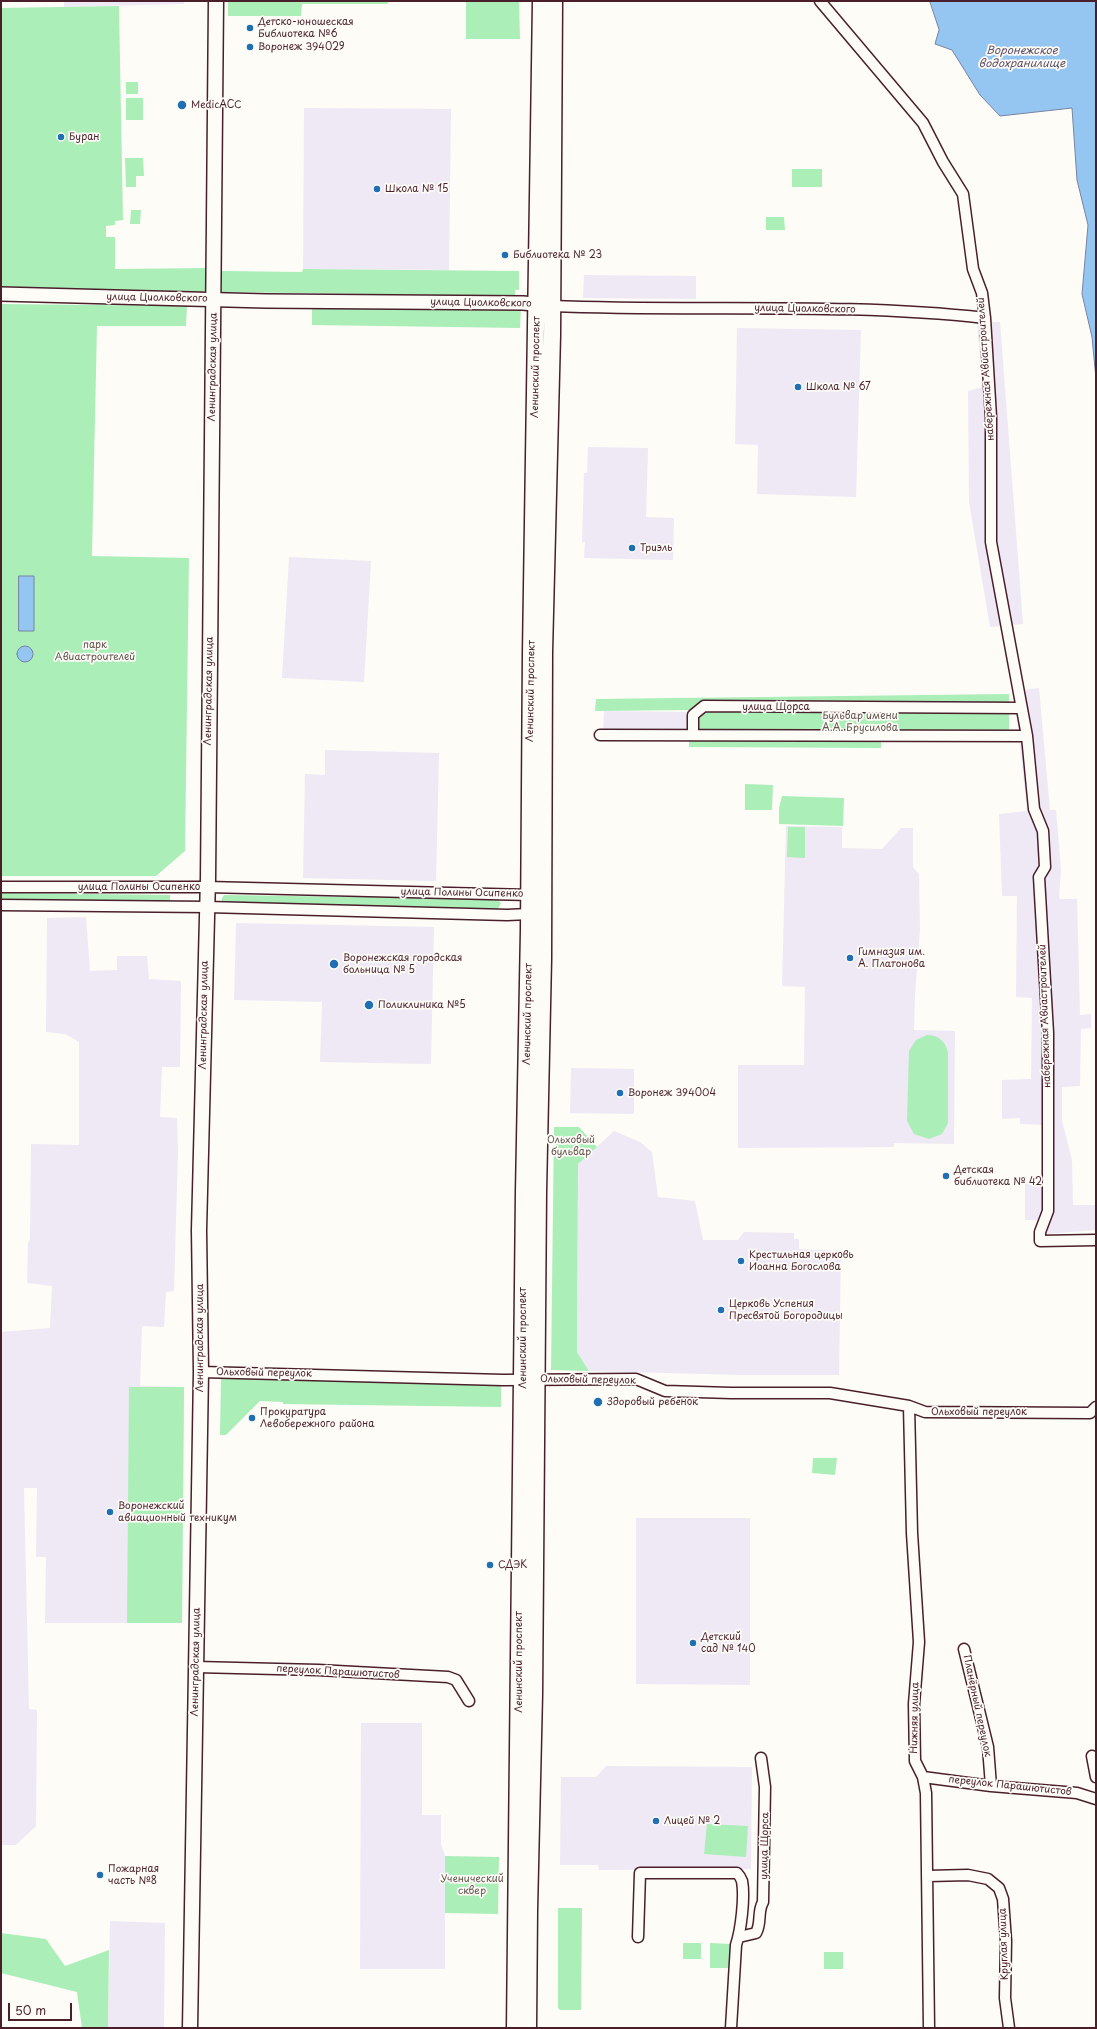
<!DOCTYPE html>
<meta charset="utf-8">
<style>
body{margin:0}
#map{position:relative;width:1097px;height:2029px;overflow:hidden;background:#fdfcf7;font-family:"Playpen Sans",sans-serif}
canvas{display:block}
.frame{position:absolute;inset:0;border:2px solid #4a1f2b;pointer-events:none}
.scale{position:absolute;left:8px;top:2003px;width:64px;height:18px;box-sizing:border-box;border:2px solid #4a1f2b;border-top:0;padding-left:5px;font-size:12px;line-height:14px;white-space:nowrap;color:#4a1f2b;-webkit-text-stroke:3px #fdfcf7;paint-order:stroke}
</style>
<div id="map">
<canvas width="1097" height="2029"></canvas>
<div class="frame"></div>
<div class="scale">50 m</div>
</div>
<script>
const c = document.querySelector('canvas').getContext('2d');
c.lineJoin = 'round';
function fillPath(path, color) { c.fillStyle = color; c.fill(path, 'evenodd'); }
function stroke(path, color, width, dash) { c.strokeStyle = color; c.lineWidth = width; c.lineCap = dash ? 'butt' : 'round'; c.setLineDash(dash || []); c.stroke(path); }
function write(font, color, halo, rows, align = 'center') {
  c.font = font + ' "Playpen Sans",sans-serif'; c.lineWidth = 3.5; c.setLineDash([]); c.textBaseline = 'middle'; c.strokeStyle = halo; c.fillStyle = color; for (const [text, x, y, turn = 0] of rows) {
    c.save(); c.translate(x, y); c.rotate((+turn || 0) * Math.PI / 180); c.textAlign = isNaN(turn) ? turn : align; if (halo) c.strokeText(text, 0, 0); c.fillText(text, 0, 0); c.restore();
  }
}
fillPath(new Path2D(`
 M64,1H184V4L64,7Z
 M304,108L451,109L449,270L303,269Z
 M584,275L696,276V299L583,298Z
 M977,322H1000L1023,624L990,627L969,502L968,391L983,387Z
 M737,328L861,330L856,497L757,494L758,445L735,444Z
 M588,447L648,448L646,517L674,518L673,560L584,558L585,542H582L584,473H587Z
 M289,557L371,561L364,682L282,678Z
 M1039,688L1050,810H1056L1061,869L1059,899H1077L1080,1015L1091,1014V1028L1081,1029L1080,1086L1062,1087V1121L1072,1160L1073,1205H1096V1230L1046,1234V1220H1025V1183H1045V1125L1020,1124V1118L1002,1119V1080L1031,1079L1032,998L1016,997L1017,896H1002L999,814L1027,811L1014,691Z
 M604,711L688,712V731L603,732Z
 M325,750L439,753L436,881L303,878L305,774L325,775Z
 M786,826L842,827V848L882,849L901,828H913V867L919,874L920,930L915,995L914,1030L955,1031L954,1144L894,1143V1147L738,1148V1065H804L805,987L782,986Z
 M86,917L90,971L117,970V956H147L149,979L181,981L180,1067H162L160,1117L177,1118L178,1151L174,1291L166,1292L164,1327L142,1326L140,1386L184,1387L182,1623H45L46,1557H36L37,1488H24L29,1709L37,1710L36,1826L16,1845H1V1332L50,1328L52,1286L27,1283L28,1243L30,1239L31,1144L79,1145V1042L65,1034L46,1032L47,918Z
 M236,923L434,927L431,1064L320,1062L322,1002L234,1000Z
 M571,1068L634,1069V1114L570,1113Z
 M614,1131L640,1142L652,1152L658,1197L695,1201L703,1240H738L744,1232L794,1233V1239H799V1249L841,1251L839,1375H743L589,1371L577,1352L578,1164Z
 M636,1518H750V1685L636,1684Z
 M361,1723H422V1815H441V1844L445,1856V1969H360Z
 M606,1766L752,1767L751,1869L599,1870L598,1865H560L561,1777H596Z
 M110,1921L165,1923L164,2028H108Z`), '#eee9f5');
fillPath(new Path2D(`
 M228,1H388V4H302L301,16H228Z
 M466,1H519L520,39H466Z
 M119,6L123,220L115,221V225L106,226V237H115V269L209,268L208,289L203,292L1,289V8Z
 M126,82H138V94H126Z
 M126,98H143V120H126Z
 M125,158H143L144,176H136V187H126Z
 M792,169H822V187H792Z
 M131,210H141L140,224H130Z
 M766,217H784L785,230H766Z
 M303,269L519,271V290H515V296L222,292V271L302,272Z
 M1,304L187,306L186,326H97L92,556L189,558L185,851L156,876H1Z
 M312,305L521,307L520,328L312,325Z
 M1009,694V739L881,738V748L689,747V710L595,711L596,699Z
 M745,784L773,785L772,810H745Z
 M782,796L844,798L843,826L779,824V808Z
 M788,827H805V858L787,857Z
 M1,893L170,895V904L1,902Z
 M224,895L497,899L501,903L498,909L225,904L222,902V898Z
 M927,1035C939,1035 946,1042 948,1053V1123L942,1134L929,1139L914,1134L907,1121L909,1051L916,1040Z
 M554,1127H579L597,1147L578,1164L577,1352L589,1371L551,1370Z
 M221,1378L501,1383V1407L283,1404V1402L260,1401L226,1435H220Z
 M129,1387H184L182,1623H127Z
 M813,1458H837L835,1475L812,1473Z
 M707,1824L748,1826L746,1857L704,1854Z
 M445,1856L499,1857L498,1914L445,1913Z
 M558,1908H582L581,2010H560L558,2008Z
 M1,1933L46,1939L65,1966L109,1950L108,2028H82L77,1992L1,1973Z
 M683,1943H701V1959H683Z
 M710,1943L731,1944V1968H710Z
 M824,1952H843V1969H824Z`), '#abeeb8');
const water = new Path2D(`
 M930,1H1096V379L1092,337L1082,294L1088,225L1077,180L1072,108L1000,116L980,95L952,50L935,44L939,30Z
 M19,576H34V631H19Z
 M17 654a8 8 0 1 1 16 0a8 8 0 1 1-16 0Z`);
fillPath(water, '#95c6f1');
stroke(water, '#7783a2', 1);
const minor = new Path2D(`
 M820,1L923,123L943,162L963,194L973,269L982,293L985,318L991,417V542L1027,736L1034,809L1043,831L1045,867L1039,877L1048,1033V1211L1040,1232V1241L1096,1240
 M552,306C696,312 841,302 985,318
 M693,734V715L704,706L1021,708
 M600,735L1027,736
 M1,887H207L530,895L534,898
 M1,905L207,907L507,915L529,914L533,912
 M201,1372L503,1380L636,1379L665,1391L731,1393H830L909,1406L925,1412L1090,1413L1096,1407
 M909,1406L912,1533L919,1642L914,1704L915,1761L923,1777L926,1793L929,2028
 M964,1649L988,1747L991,1786
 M196,1667L318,1670L448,1677L456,1680L469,1701
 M1092,1756L1096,1777
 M923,1777L991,1786L1077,1793L1096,1799
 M928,1876L968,1875L988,1879L999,1888L1003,1899L1006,1941L1005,1998L1009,2028
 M638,1937L640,1873H737C739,1875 741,1878 742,1881C745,1897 741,1930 736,1945L731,2028
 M739,1937L756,1933C762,1922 757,1912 763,1902L765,1787L761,1758`);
const tertiary = new Path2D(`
 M1,294L266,301L523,303L544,305`);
const secondary = new Path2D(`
 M190,2028L201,1372L199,1230L208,878L216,1`);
const primary = new Path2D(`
 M515,2028L524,1192L529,930L531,652L541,1
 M528,2028L529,1910L534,1694L538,1192L543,959L544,652L552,335L554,1`);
stroke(minor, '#4a1f2b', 13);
stroke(tertiary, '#4a1f2b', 16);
stroke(secondary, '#4a1f2b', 17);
stroke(primary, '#4a1f2b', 19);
stroke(minor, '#fdfcf7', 10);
stroke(tertiary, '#fdfcf7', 13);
stroke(secondary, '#fdfcf7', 14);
stroke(primary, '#fdfcf7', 16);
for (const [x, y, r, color] of [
 [250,28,4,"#1f6fb2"],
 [250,47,4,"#1f6fb2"],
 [182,105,5,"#1f6fb2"],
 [61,137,4,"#1f6fb2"],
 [377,189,4,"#1f6fb2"],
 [505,255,4,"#1f6fb2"],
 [798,387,4,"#1f6fb2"],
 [632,548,4,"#1f6fb2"],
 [850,958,4,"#1f6fb2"],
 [334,964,5,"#1f6fb2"],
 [369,1005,5,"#1f6fb2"],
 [620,1093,4,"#1f6fb2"],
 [946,1176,4,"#1f6fb2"],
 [741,1261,4,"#1f6fb2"],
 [721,1310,4,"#1f6fb2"],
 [598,1402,5,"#1f6fb2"],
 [252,1418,4,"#1f6fb2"],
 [110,1512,4,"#1f6fb2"],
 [490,1565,4,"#1f6fb2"],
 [693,1643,4,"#1f6fb2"],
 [656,1821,4,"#1f6fb2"],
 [100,1875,4,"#1f6fb2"]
]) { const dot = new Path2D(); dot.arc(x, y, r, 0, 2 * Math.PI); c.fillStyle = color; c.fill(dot); stroke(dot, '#fdfcf7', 1.5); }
write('10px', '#4a1f2b', '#fdfcf7', [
 ["Детско-юношеская",258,22],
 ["Библиотека №6",258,34],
 ["Воронеж 394029",258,47],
 ["MedicACC",191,105],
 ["Буран",69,137],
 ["Школа № 15",385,189],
 ["Библиотека № 23",513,255],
 ["Школа № 67",806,387],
 ["Триэль",640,548],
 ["Гимназия им.",858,952],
 ["А. Платонова",858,964],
 ["Воронежская городская",343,958],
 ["больница № 5",343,970],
 ["Поликлиника №5",378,1005],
 ["Воронеж 394004",628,1093],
 ["Детская",954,1170],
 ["библиотека № 42",954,1182],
 ["Крестильная церковь",749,1255],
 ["Иоанна Богослова",749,1267],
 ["Церковь Успения",729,1304],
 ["Пресвятой Богородицы",729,1316],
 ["Здоровый ребенок",607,1402],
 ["Прокуратура",260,1412],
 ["Левобережного района",260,1424],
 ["Воронежский",118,1506],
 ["авиационный техникум",118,1518],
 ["СДЭК",498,1565],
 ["Детский",701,1637],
 ["сад № 140",701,1649],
 ["Лицей № 2",664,1821],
 ["Пожарная",108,1869],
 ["часть №8",108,1881]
], 'left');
write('10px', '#4a1f2b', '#fdfcf7', [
 ["улица Циолковского",157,298,1],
 ["улица Циолковского",481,303,1],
 ["улица Циолковского",805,309,1],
 ["Ленинградская улица",213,367,-89],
 ["Ленинский проспект",536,367,-89],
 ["набережная Авиастроителей",986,369,-94],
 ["Ленинградская улица",209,691,-89],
 ["Ленинский проспект",531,691,-89],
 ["улица Щорса",776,707],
 ["улица Полины Осипенко",139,887],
 ["улица Полины Осипенко",462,893,1],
 ["Ленинский проспект",528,1014,-89],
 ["Ленинградская улица",204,1015,-89],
 ["набережная Авиастроителей",1045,1016,-92],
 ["Ленинградская улица",200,1338,-90],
 ["Ленинский проспект",523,1338,-90],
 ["Ольховый переулок",264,1373,1],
 ["Ольховый переулок",588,1380,1],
 ["Ольховый переулок",979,1412],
 ["Ленинградская улица",196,1662,-89],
 ["Ленинский проспект",519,1662,-90],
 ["переулок Парашютистов",338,1672,3],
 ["Планёрный переулок",977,1706,78],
 ["Нижняя улица",915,1718,-89],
 ["переулок Парашютистов",1010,1786,6],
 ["улица Щорса",765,1846,-89],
 ["Круглая улица",1004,1944,-92]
]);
write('10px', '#62534e', '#fdfcf7', [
 ["парк",95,645],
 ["Авиастроителей",95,657],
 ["Бульвар имени",860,716],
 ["А.А. Брусилова",860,728],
 ["Ольховый",571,1140],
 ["бульвар",571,1152],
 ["Ученический",472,1879],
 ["сквер",472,1891]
]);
write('italic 11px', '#605166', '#fdfcf7', [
 ["Воронежское",1022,51],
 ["водохранилище",1022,64]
]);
</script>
